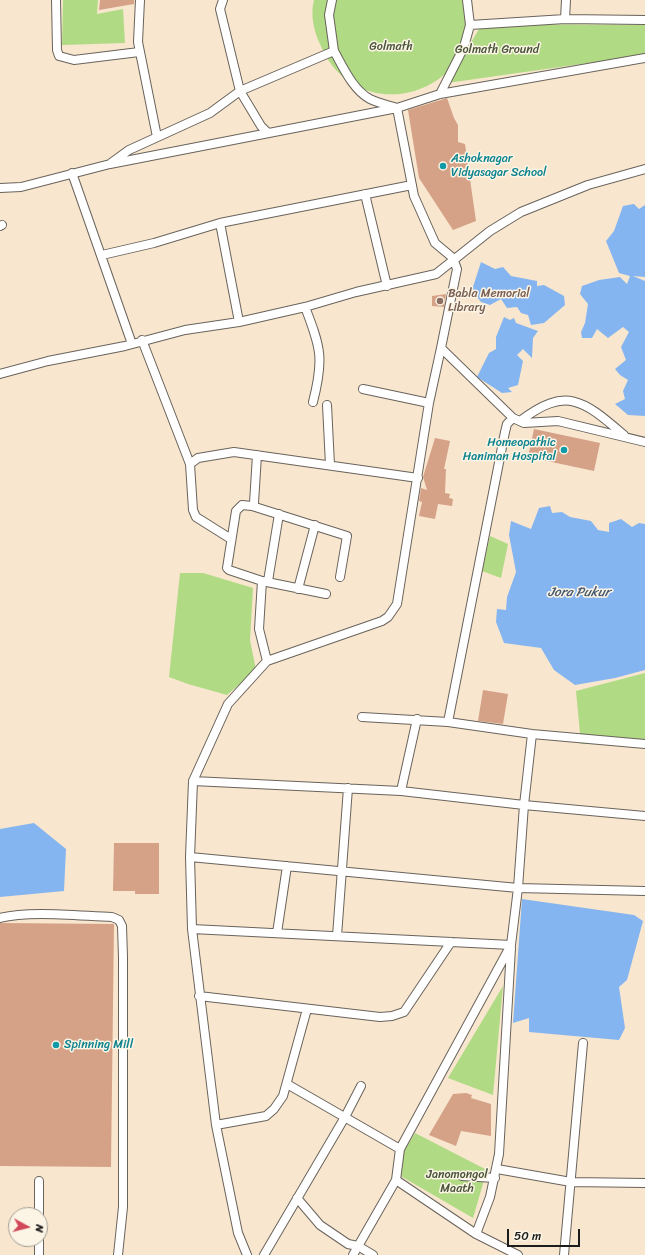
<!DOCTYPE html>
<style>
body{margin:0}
#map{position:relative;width:645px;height:1255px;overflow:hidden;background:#f8e6cf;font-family:Sriracha,sans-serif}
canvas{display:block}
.north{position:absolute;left:8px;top:1207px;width:40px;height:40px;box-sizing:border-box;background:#fcf5e5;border:1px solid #a29e95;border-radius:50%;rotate:97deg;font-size:11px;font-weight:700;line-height:16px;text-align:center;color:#1c1c1c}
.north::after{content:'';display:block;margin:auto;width:14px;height:18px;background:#d1495b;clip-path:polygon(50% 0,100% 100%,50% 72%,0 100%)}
.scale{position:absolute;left:507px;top:1229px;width:73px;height:18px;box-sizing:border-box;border:2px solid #1c1c1c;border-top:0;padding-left:5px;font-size:12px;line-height:14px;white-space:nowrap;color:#1c1c1c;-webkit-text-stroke:3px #fcf5e5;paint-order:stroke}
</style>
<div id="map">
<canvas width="645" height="1255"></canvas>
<div class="north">N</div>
<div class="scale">50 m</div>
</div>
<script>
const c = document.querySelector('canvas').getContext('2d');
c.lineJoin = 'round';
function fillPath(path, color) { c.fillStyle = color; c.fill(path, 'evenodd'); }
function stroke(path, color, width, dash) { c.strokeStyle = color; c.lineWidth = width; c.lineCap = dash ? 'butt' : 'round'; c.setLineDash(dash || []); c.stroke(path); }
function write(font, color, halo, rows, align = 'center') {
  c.font = font + ' Sriracha,sans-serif'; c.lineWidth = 3; c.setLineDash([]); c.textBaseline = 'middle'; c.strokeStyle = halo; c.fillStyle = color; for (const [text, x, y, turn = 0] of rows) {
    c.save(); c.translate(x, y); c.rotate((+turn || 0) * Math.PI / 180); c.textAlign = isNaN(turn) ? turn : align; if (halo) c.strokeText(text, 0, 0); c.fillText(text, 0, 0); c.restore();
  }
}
fillPath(new Path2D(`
 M63,0H98L97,14L123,9L125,43L62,45Z
 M314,0H472C482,98 355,131 320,44C314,32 310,14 314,0Z
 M482,24L645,25V55L447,83Z
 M490,536L508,544L501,578L482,571Z
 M180,573H203L253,588L250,640L256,670L227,695L188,684L169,677Z
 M645,673V745L581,744L576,691Z
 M503,986L493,1095L448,1078Z
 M415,1133L487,1170L473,1218L392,1171Z`), '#b0da84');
fillPath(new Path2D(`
 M634,204L639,209L645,205V277L633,276L645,281V416L628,415L615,404L625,399L623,391L628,380L620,375L615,369L626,360L621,347L629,332L623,327L608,338L597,329L592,338H582L581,332L585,323L588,304L580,294L582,286L599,280L620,277L627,284L630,276L619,273L606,241L614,231L623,206Z
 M481,262L495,269L503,267L511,276L537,281V286L544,285L564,296L565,305L544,323L531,325L528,315L521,313L517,307L507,308L501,299L490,305L481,302L472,290Z
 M504,317L510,320L514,318L516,323L538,331L533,338L532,358L523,349L517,355L523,361L518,385L508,388L512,392L502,393L477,377L489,353L496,349V337Z
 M550,506L552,513L562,512L570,517L591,521L598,530L609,532V523L621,519L632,527L639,523L645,524V670L615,678L575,685L554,670L541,648L504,643L496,622L497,609L506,610L507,597L516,572L509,535L511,521L531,529L539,508Z
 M34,823L66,849L64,891L0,897V829Z
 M522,899L634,915L643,921L627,980L619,987L625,1028L619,1040L529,1032V1018L513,1023Z`), '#85b5f0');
fillPath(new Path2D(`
 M100,0H134V4L99,10Z
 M447,98L454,118L458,125V142L465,144L476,221L453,230L419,178L408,110Z
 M446,294L444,307L432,306V296Z
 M534,429L600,443L594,471L528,457Z
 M435,438L450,441L444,469H446L445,493L450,494L449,498L453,499L452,506L438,504L435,519L419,516L422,502L419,501L421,488L427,490L423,477Z
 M483,690L508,694L503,724L478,721Z
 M114,843H159V894H135V891H113Z
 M0,923L114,924L111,1167L0,1166Z
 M466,1093L472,1095L471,1098L491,1104V1136L461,1131L456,1146L429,1135L453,1094Z`), '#d5a287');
const minor = new Path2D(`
 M56,0L57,50L59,56L74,60L139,52
 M140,0L138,42L157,137
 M223,0L220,9L240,91L334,51C343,67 353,90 370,99C378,103 388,105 397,108L414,196L435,243L453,258L457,269L441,348L513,418L524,423L558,421L645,442
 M332,0L329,15L334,51
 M467,0L470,25
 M565,19L566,0
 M440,94L464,47L470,25L565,19L645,20
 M111,163L129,150L210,113L240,91L261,126L268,133
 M72,173L132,344
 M0,188L21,187L110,164L397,108L440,94L645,58
 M365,194L387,286
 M220,223L239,322
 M0,226L2,225
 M102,255L154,243L220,223L412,185
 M305,307C321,348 324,359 313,402
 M142,340L190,464
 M0,374L48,361L125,346L185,330L239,322L305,307L356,292L436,274L490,231L521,212L588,185L645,169
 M363,389L429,403
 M327,405L330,465
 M520,421C567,385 584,401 624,435
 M257,455L254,503L252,506L242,505L236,511L227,568L229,570L262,581L326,594
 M252,506L347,536L340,577
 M231,539L196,517L193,510L190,464L198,458L234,452L418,478
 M262,581L259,629L267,661
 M268,581L279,514
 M298,589L315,525
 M362,717L448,722L532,734L645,744
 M448,722L505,432L507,424L513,418
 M532,734L524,805L645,816
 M193,781L401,791L524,805L518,888L511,945L192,929L190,857Z
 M193,781L228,704L267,661L382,621L388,617L397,604L429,403L441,348
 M401,791L417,719
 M190,857L518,888L645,891
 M0,918C29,910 81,916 112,917L119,920L122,926L123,957V1207L118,1255
 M192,929L216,1125L238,1233L247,1255
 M277,933L287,866
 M337,936L348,788
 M199,996L380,1017L392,1016L404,1012L451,942
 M287,1084L400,1149
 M216,1125L266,1116L274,1109L283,1096L307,1009
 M497,1169L571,1182L645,1183
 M462,1176L495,1178
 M396,1180L476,1234L518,1255
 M297,1198L320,1225L348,1244L358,1246L373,1255
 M39,1215V1181
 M476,1234L490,1197L499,1154L511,948
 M39,1255V1239
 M264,1255L345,1117L361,1086
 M353,1255L396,1180L400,1149L511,945
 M564,1255L583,1043`);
stroke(minor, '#69635b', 10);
stroke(minor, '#fff', 8);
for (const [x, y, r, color] of [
 [443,166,4,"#0f9aa8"],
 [440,301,4,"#8d6e63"],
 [564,450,4,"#0f9aa8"],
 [56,1045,4,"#0f9aa8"]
]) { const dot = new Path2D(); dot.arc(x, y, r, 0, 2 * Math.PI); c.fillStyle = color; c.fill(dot); stroke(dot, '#fcf5e5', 1.5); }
write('12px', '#48553b', '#fcf5e5', [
 ["Golmath",391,47],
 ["Golmath Ground",497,50],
 ["Janomongol",457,1175],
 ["Maath",457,1189]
]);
write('12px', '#0d838f', '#fcf5e5', [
 ["Ashoknagar",451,159],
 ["Vidyasagar School",451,173],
 ["Homeopathic",556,443,"right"],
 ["Haniman Hospital",556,457,"right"],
 ["Spinning Mill",64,1045]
], 'left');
write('12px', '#785e54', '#fcf5e5', [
 ["Babla Memorial",448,294],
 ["Library",448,308]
], 'left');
write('italic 13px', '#465971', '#fcf5e5', [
 ["Jora Pukur",579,593]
]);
</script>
